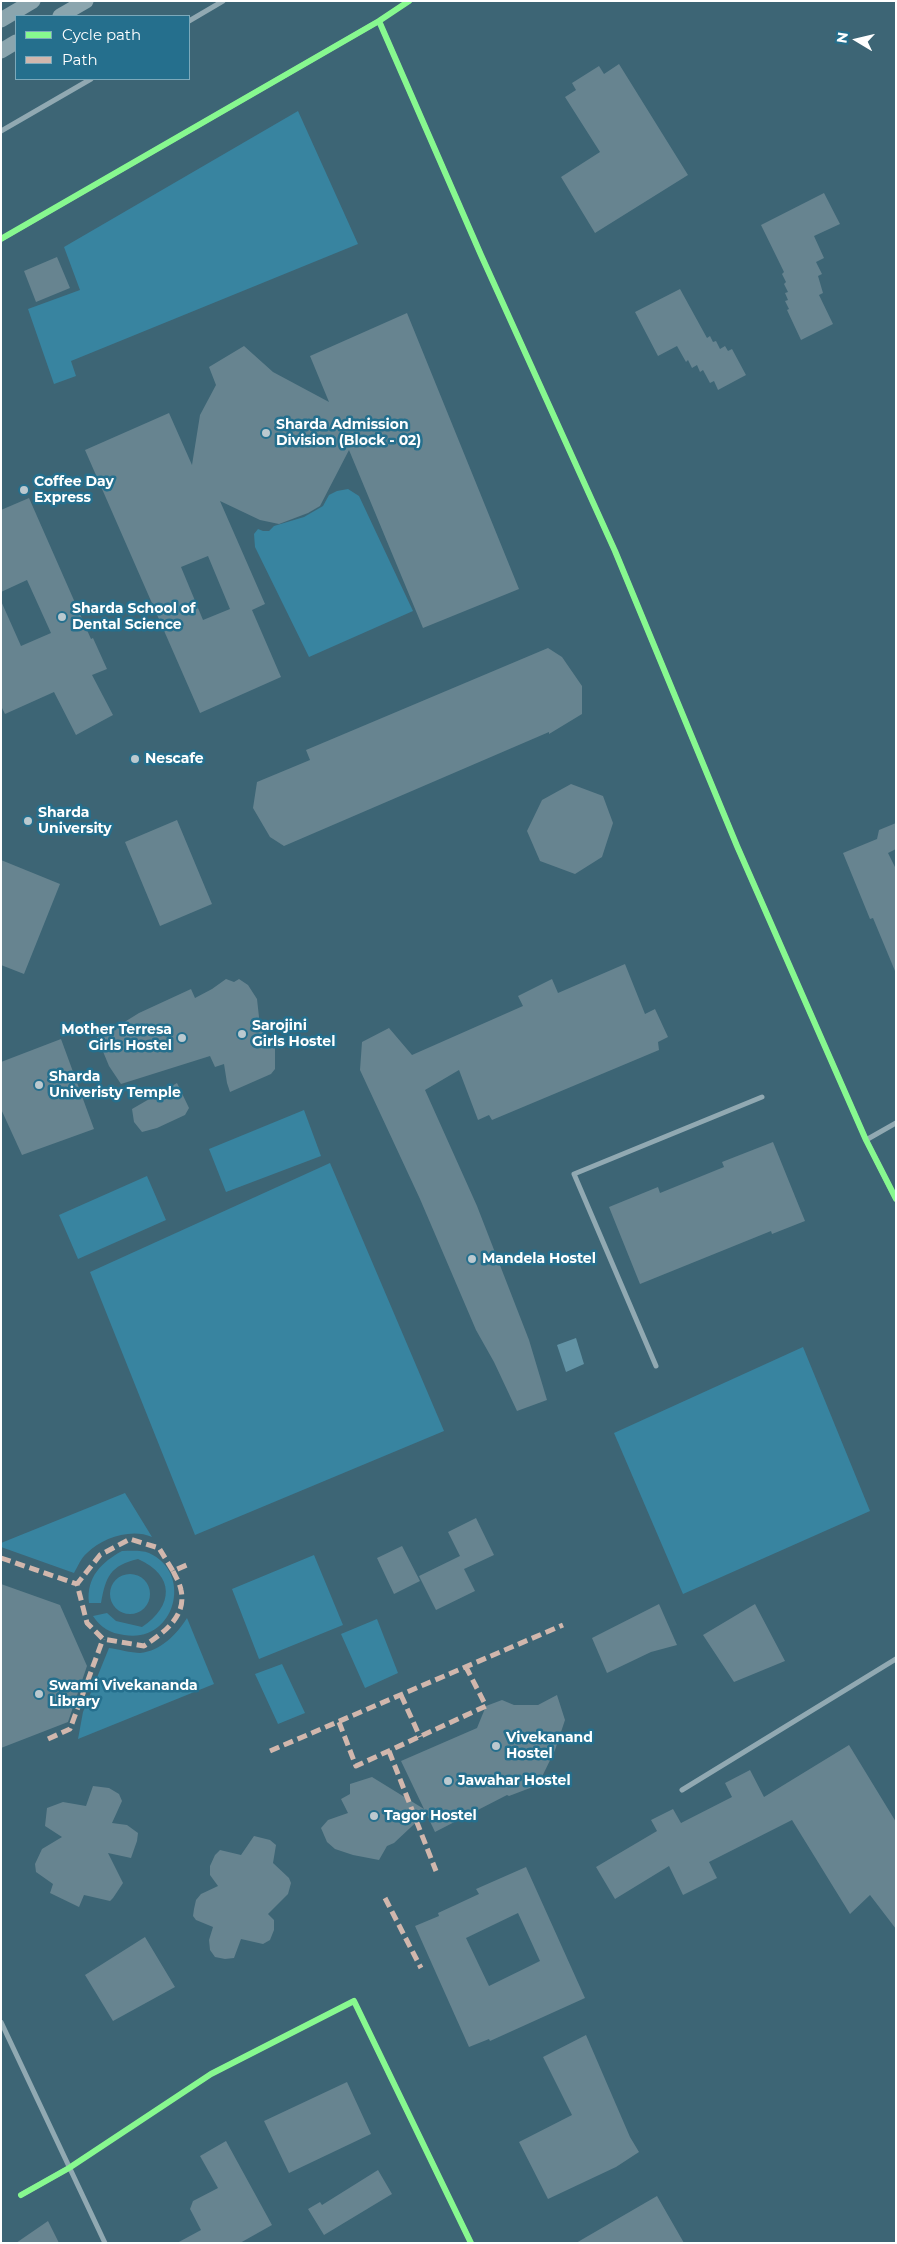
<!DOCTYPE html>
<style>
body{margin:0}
#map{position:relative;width:897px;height:2244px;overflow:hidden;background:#3d6575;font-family:Montserrat,sans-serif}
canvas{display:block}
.frame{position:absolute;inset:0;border:2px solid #fff;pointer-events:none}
.legend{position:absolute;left:15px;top:15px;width:175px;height:65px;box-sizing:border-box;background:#256f8d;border:1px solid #7ca9bb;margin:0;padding:6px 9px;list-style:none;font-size:15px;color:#fff}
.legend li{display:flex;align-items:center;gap:10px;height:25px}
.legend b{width:25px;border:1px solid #7ca9bb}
.north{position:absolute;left:832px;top:15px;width:50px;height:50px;-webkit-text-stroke:4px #256f8d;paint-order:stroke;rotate:279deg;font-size:14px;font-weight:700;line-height:20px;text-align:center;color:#fff}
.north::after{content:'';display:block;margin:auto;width:18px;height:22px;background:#fff;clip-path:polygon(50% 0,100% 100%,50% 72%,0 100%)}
</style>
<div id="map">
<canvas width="897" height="2244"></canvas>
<div class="frame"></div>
<ul class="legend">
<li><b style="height:6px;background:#87f88f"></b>Cycle path</li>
<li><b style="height:6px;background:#d1b7ad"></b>Path</li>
</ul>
<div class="north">N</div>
</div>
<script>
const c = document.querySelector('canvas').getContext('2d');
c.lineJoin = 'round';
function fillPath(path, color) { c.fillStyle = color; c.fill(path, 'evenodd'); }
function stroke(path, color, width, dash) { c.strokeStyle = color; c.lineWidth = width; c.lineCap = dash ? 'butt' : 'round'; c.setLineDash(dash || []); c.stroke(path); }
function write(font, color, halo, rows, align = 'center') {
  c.font = font + ' Montserrat,sans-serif'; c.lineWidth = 5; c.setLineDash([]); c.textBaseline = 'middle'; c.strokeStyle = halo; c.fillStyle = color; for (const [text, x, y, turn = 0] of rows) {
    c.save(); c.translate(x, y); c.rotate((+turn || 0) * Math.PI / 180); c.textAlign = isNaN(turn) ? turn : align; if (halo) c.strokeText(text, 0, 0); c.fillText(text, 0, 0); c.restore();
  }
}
fillPath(new Path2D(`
 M298,111L358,244L71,361L76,376L54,384L28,309L80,290L64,247Z
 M348,489L359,496L413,611L309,657L255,547L254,534L258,529L263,531H269L274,526L304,517L323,506L329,495L337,491Z
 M304,1110L321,1156L226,1192L209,1149Z
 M330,1163L444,1431L195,1535L90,1272Z
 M147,1176L166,1220L78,1259L59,1215Z
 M803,1347L870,1511L683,1594L614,1433Z
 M125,1493L152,1537C131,1528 102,1538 87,1553C81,1558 78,1566 74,1573L1,1547V1543Z
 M122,1551C131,1551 141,1550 149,1553C194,1573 175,1644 124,1635C110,1633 101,1628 93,1616L107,1613L116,1621L142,1627C174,1606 175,1575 138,1559C110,1566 106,1576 101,1603H89C86,1577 102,1562 122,1551Z
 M314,1555L343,1625L259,1659L232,1589Z
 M110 1594a20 20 0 1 1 40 0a20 20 0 1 1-40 0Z
 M187,1618L214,1684L78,1739L83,1712L109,1648C118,1649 131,1653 140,1653C161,1651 177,1634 187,1618Z
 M377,1619L398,1673L365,1688L341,1634Z
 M282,1664L305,1713L278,1724L255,1674Z`), '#3884a0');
fillPath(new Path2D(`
 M576,1338L584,1364L566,1372L557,1345Z`), '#6293a5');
fillPath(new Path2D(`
 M619,64L688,175L595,233L561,177L600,152L565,97L576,90L572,83L599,66L604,74Z
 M824,193L840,224L814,236L824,258L816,262L822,274L818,276L823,293L819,295L833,324L801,340L787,310L789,309L785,301L788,300L785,293L788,292L784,284L786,282L782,274L784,272L761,225Z
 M57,257L70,288L36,302L24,271Z
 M680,289L707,338L710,336L713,342L716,341L720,349L725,346L728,351L732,349L746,375L718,390L714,381L710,383L703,370L700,372L697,365L692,368L688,360L686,362L677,346L658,356L635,312Z
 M407,313L519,589L423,628L349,450L320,506L308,513L279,524L260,520L220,501L265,604L252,610L281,677L200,713L85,450L169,413L192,465L200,415L216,385L209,367L244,346L273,372L329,402L310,356ZM208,556L230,609L203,620L181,567Z
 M29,498L91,639L93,638L107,669L92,675L113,715L76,735L54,692L5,714L1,706V601L21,646L51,633L27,580L1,592V510Z
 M548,648L562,657L582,686V714L549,734V732L284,846L270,837L253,808L257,782L310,760L306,750Z
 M571,784L603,796L613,823L602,857L575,874L540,861L527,831L542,800Z
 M177,820L212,904L160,926L125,842Z
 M896,823V849L888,853L896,869L895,971L873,918L870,919L843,853L877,839L879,830Z
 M1,860L60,884L24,974L1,965Z
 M625,964L645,1014L655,1009L668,1037L658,1042L659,1050L492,1120L489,1115L478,1120L459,1070L425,1090L477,1206L529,1340L547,1400L517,1411L494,1362L476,1330L420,1199L360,1070L362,1042L389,1028L412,1055L523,1006L518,996L552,979L558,993Z
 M226,979L234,982L239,979L248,985L257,999L260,1026L275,1048V1069L271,1074L230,1092L227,1083L224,1064L215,1067L210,1056L121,1084L109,1066L97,1037L109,1036L110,1031L139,1013L191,989L195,998L212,989Z
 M61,1039L94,1129L22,1155L1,1109V1062Z
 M177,1083L189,1108L185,1115L157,1128L142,1132L134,1122L132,1109Z
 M773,1142L805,1221L772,1234L771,1231L640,1284L609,1207L658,1187L660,1193L724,1167L722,1162Z
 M476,1518L494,1555L464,1569L475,1591L436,1610L419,1576L460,1556L448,1532Z
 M402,1546L420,1581L394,1594L377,1558Z
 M1,1584L60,1605L87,1666L68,1722L1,1748Z
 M659,1604L677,1645L651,1652L607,1673L592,1638Z
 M755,1604L785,1661L734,1682L703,1635Z
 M557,1695L565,1720L555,1750L538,1785L509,1796L507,1795L435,1832L426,1813L394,1843L387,1846L379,1860L353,1855L335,1849L327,1842L321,1828L328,1820L348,1813L341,1799L350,1794V1784L372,1777L424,1809L401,1761L477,1728L486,1706L502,1700L514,1705H538Z
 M849,1745L896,1822V1929L870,1895L850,1914L792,1820L709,1862L717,1878L683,1895L669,1866L615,1899L596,1867L657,1831L651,1820L673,1809L681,1823L732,1797L725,1783L750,1770L764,1797Z
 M93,1786L109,1788L119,1794L122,1801L112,1823L127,1825L138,1833L137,1841L131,1858L108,1853L123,1883L113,1898L110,1901L84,1895L79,1907L50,1893L53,1884L36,1872L35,1864L42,1849L62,1837L45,1826L47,1808L63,1802L86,1806Z
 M254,1836L270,1840L276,1845L273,1863L289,1878L291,1883L288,1894L268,1914L274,1920V1930L270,1940L263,1944L241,1939L234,1958L225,1959L215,1957L210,1950L209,1940L213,1927L196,1920L193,1916L194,1909L196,1900L201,1894L218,1886L210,1875V1866L215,1855L220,1850L241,1855Z
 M526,1867L585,1998L490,2041L489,2039L469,2047L415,1926L439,1916L438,1913L479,1894L476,1889ZM518,1913L540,1961L489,1986L466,1938Z
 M145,1937L175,1987L113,2021L85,1975Z
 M586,2035L630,2137L639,2152L616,2167L548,2199L519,2142L572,2115L543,2057Z
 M347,2082L371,2134L289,2173L264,2121Z
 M226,2141L272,2225L240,2243H177L201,2230L190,2209L193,2201L218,2188L200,2156Z
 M378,2170L392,2194L324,2235L308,2209L320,2202L322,2205Z
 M657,2196L684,2243H576Z
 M48,2221L59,2243H16Z`), '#678490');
stroke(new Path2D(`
 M189,21L223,1
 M379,21L481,255L615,551L737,846L866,1140L896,1199
 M1,131L91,79
 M1,239L379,21L409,1
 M866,1140L896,1123
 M656,1366L574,1174L762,1097
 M682,1790L896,1659
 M1,2022L105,2243
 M21,2195L69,2168L211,2074L354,2001L471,2243`), '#91a9b2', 5);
stroke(new Path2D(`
 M60,16L86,1
 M1,20L33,1
 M1,51L16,42`), '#8ba5ae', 15);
stroke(new Path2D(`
 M1,1558L77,1584
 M173,1571C176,1577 180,1584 181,1590C187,1617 163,1633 144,1646L103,1639L87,1623L77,1584L100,1555L130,1539L159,1548L173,1571L189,1564
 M401,1695L420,1737
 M339,1722L356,1766L486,1706L466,1667
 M48,1739L70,1729L103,1639
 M270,1751L563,1625
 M389,1751L436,1871
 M385,1898L421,1968`), '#d1b7ad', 5, [10, 5]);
stroke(new Path2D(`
 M379,21L481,255L615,551L737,846L866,1140L896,1199
 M1,239L379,21L409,1
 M21,2195L69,2168L211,2074L354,2001L471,2243`), '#87f88f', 6);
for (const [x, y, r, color] of [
 [266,433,5,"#bbc9cf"],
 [24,490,5,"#bbc9cf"],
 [62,617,5,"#bbc9cf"],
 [135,759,5,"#bbc9cf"],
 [28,821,5,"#bbc9cf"],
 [242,1034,5,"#bbc9cf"],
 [182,1038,5,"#bbc9cf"],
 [39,1085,5,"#bbc9cf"],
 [472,1259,5,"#bbc9cf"],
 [39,1694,5,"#bbc9cf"],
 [496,1746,5,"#bbc9cf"],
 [448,1781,5,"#bbc9cf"],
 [374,1816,5,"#bbc9cf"]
]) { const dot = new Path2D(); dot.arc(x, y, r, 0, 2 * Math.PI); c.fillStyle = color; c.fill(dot); stroke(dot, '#256f8d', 2); }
write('bold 14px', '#fff', '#256f8d', [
 ["Sharda Admission",276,425],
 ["Division (Block - 02)",276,441],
 ["Coffee Day",34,482],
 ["Express",34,498],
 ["Sharda School of",72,609],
 ["Dental Science",72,625],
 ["Nescafe",145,759],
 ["Sharda",38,813],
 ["University",38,829],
 ["Sarojini",252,1026],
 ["Girls Hostel",252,1042],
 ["Mother Terresa",172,1030,"right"],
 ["Girls Hostel",172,1046,"right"],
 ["Sharda",49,1077],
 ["Univeristy Temple",49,1093],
 ["Mandela Hostel",482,1259],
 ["Swami Vivekananda",49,1686],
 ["Library",49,1702],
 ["Vivekanand",506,1738],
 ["Hostel",506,1754],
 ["Jawahar Hostel",458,1781],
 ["Tagor Hostel",384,1816]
], 'left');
</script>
